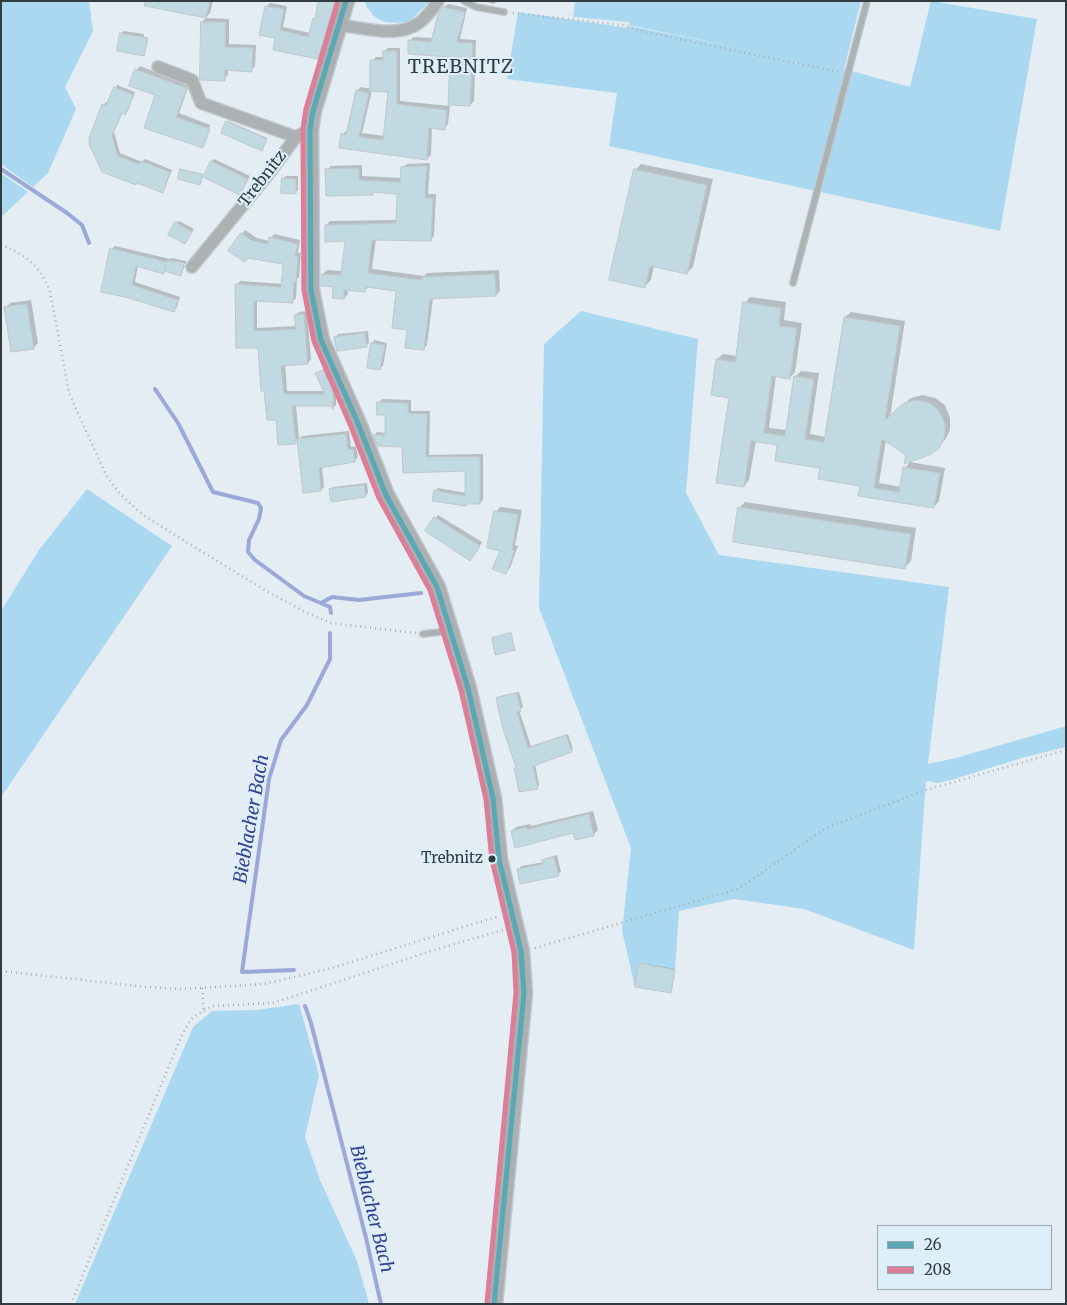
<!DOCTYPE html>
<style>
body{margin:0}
#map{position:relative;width:1067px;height:1305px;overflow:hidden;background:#e3edf3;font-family:Merriweather,serif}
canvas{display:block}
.frame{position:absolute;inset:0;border:2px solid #343b40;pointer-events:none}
.legend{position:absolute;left:877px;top:1225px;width:175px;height:65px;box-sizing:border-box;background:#dceffa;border:1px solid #99a7b0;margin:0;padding:6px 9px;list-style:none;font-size:15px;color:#343b40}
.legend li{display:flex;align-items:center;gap:10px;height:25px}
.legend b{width:25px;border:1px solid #99a7b0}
</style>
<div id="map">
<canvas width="1067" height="1305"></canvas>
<div class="frame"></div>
<ul class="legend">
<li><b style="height:6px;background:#59a8b3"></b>26</li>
<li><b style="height:6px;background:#dd7e99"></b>208</li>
</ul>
</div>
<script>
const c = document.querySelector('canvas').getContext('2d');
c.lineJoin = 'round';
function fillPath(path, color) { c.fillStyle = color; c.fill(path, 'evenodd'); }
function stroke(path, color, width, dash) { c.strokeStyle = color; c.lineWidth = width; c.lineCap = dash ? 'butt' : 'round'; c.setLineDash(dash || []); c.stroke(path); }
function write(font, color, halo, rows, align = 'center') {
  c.font = font + ' Merriweather,serif'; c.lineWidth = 4; c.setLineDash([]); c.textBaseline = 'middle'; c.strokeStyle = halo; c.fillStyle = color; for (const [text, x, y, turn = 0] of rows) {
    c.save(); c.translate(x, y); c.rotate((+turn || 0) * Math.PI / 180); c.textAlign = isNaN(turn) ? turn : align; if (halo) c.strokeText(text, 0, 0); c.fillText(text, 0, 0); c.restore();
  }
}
fillPath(new Path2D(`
 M1,1H89L93,31L65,87L76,109L48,173L33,187L1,164Z
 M364,1H430L409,22C386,24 375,24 364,1Z
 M575,1H861L844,69L910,87L931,1L1037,19L1000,231L609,146L617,93L507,79L518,12L628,28L629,26L750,50L629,25V22L573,17Z
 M1,173L28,192L1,217Z
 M581,311L698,339L686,493L719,555L949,587L928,764L956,758L1066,726V747L1025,757L951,780L938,783L926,781L914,950L804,909L734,899L679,911L675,970L639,963L635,987L622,931L631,848L539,608L544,344Z
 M87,489L172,546L1,797V611L39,550Z
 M299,1004L319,1075L305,1137L320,1180L357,1261L369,1304H75L193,1027L212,1011L257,1010Z`), '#aad8f0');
fillPath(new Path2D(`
 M157,1H213L210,13L206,17Z
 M319,1H337L321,54L318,58L277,37L266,7L270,3L287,6L283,27L310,33L314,19L317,16Z
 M482,1H497L494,4Z
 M448,4L467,8L460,39L476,40L474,101L470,105L452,56L410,41L413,37L433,38L444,7Z
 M206,18L229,19V44L256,45L255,66L251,70L228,69V75L224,79L202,22Z
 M124,31L144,34V52L121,33Z
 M388,48H400V101L450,106L448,124L444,128L432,127L431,155L427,159L342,135L346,131H348L357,91L361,87L372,89V61L376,57H384V52ZM372,90H390L385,136L362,133Z
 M140,66L189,85L179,113L210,125L203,145H205L203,147L146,127L157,95L137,70Z
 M117,85L135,92L128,111L125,113L123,112L114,132L120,153L142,162L145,159L172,170L165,188L163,191L103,171V105L106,102L108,103Z
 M228,121L267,138L262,148L227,122Z
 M214,159L250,176L240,194L212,161Z
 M430,163L428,194H436L434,236L430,240L376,239L372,269L424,276L427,273L499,270L500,291L496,295L433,298L427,345L423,349L408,329L398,290L369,287L365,290L347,289L348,294L344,298L323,274L327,270L343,271L346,240L326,225L330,221L397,220L398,192L374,191L372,193L327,170L331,166L362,165V176L402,178L403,168L407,164Z
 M641,164L713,179L693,267L687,273L654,265L651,280L645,286L635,170Z
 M182,169L203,174L201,183L181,170Z
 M286,176H298V190L295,193L283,178Z
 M179,221L194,229L185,243L176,223Z
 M245,230L257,238L269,241L274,234L300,240L298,253H301L299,277L297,279L296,298L293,301L257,300V328L297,326L295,316L299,312L307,311L311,359L308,363L285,364L287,391H325L317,374L327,367L336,387V405L333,408L332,405H296L299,439L302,436L349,431L351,447L356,446L358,457L355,460L322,466L324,487L321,490L298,439L295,442L277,418L259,347L237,285L240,281L283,284L284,263L242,234Z
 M115,246L170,259L172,258L186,261V264L169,260V262L185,266L180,274L166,270L163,272L138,265L135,282L180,297L177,307L174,311L130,296L111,249Z
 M750,297L786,302L784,320L802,323L795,372L790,378L776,376L769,428L787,430L796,376L801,371L819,373L810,434L826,437L845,317L851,312L905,321L890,417L911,398L923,395L935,398L945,405L950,418V430L945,440L939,446L907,454L886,440L879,483L902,487L905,468L910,462L945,468L939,501L934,507L861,485L821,467L779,444L756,441L749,480L744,486L730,397L717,359L723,354L737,356L745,303Z
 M31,300L38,343L33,348L6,308L10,303Z
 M368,331L369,343L366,346L336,337L338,334Z
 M375,340L387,343L383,366L380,368L372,343Z
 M382,399L411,400V411H430L429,455L483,454V500L480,503L435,491L438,488L466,493V470L404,472L403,446L378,445L375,435L377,432L386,433V414L379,403Z
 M367,483L368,493L365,496L331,490L333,487Z
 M745,502L916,528L911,561L905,567L739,508Z
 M500,507L522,510L515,545L518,546L510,568L506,572L496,512Z
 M438,515L482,542L473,557L426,531Z
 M519,692L523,707L519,710L531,746L568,734L573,749L571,751L535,764L539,785L537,788L517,767L497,699L500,696Z
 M593,811L598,830L594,834L576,839L574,831H512L516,827L530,824L531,826Z
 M557,855L561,872L558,874L519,869L521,866L544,862L546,858Z
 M641,963L675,969L672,991L671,992L640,964Z`), '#0003');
stroke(new Path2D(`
 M1,169L67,213L82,225L89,243
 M155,389L178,423L213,492L258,503L261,508L259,519L249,540L248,552L255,560L304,596L330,607L331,613
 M321,603L332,597L359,600L421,593
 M294,970L242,972L269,779L281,740L307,705L330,659V633
 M305,1006L311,1023L366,1238L381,1304`), '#9ba8d8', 4);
const building = new Path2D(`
 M145,1H210L206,18L145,6Z
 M318,1H335L318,59L273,50L275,38L259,35L265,6L284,9L280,30L308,37L313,18L315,19Z
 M443,7L465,12L457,42L473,43L470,106L448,105L450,57L408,54V40L431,42L438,14Z
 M201,22H226L225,47L253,48L252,72L225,70V81L200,80Z
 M120,33L148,38L144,56L117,51Z
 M383,51H397V104L447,110L445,130L429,128L427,160L339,148L341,134L346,135L356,90L369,93L359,137L383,140L388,92L370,91V60H383Z
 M135,69L187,88L176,117L210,129L203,148L144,128L155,95L129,86Z
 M114,87L134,95L125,115L122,113L112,136L118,156L139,164L141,161L170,172L163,193L137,183L136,185L102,172L89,144V138L102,104L106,105Z
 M226,121L267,139L262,151L221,133Z
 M211,161L248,179L240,195L203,177Z
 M427,166L425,198H433L431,241L372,240L368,273L422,280V277L495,274L496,296L430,299L424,350L405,348L407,330L392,328L396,291L366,287L365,292L344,290V299L332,298L333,287L321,286L322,274L341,275L345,241L325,242V225L396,223L397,194L373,192V195L326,196L325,169L359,168V180L400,182L401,167Z
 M180,169L203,175L200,185L178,179Z
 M634,169L707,185L687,274L650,266L645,288L609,280Z
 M282,178L296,179V194L281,193Z
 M175,222L192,232L185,244L168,235Z
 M241,233L253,241L268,244L269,237L298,244L295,256L298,257L296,282H294L293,303L254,301V331L296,329L294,315L304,314L308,364L281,366L284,394H325L315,373L323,370L333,391V410L331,406H292L296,444L278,445L276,420H267L264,391H261L258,348H236L235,284L281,287L283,264L248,258L245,262L228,251Z
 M110,248L167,262V260L184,265L181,276L165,271L166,264L164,274L136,266L132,285L178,300L174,312L129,298L101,292Z
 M743,302L781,308L779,326L797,328L790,379L772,376L764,433L785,436L794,376L814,379L805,439L824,442L844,317L900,326L885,420L904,403L917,400L930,403L939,411L945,424V436L940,447L932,454L904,464L906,455L882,439L874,488L899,492L903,467L940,473L934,508L858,496L860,486L818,479L820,468L775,461L777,445L751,441L744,487L716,483L729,398L711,395L716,359L735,362Z
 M27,304L34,349L11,352L4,307Z
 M365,333L367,347L337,351L334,337Z
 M371,343L385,345L380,370L367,368Z
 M377,402L408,403V413L427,414L426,457H480V504H467L466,506L432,501L434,490L465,496V471L403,473L402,447L378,446L373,435H385V415H377Z
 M346,434L348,450L353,449L355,462L319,468L321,491L303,493L297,439Z
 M364,485L366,497L331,502L329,489Z
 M738,507L911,534L905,569L733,542Z
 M494,511L518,514L512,550H515L506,574L492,569L500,551L487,548Z
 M434,517L480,546L470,561L425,531Z
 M511,633L515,650L495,655L492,638Z
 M517,693L521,711L517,712L528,748L566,735L572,752L533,766L538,789L519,792L514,768L516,767L503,729L496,698Z
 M589,814L594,836L575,840L573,833L515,848L511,831L526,827L527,829Z
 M554,857L559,876L520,884L517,869L543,864L542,860Z
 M639,963L675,970L671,993L635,987Z`);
fillPath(building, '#c1d9e0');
stroke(building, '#bec7cb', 1);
const lane = new Path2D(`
 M464,1L476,7L504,12
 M793,283L867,1
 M423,634L449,631`);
const street = new Path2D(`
 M340,25C363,28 392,37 414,26C424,21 432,10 438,1
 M158,67L192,80L201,103L296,137
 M192,267L266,177L296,137L310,130`);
const secondary = new Path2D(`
 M346,1L313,111L310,130L311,290L321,340L357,421L386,495L437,587L468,688L493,798L499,859L521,951L524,993L494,1304`);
stroke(lane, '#c2c9ce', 8);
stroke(street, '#c2c9ce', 14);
stroke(secondary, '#c2c9ce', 19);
stroke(new Path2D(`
 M513,13L623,25L640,31L839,72
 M1,244C27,257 38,263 50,291L69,393L107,477L121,495L143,515L175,535L268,592L307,613L331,623L416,633
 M535,948L738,889L826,828L926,790L1066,750
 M1,971L146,987L181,989L264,984L332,968L499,916
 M202,988L204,1011
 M71,1304L178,1044L186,1027L193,1017L213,1006L273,1003L434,950L503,930`), '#a9adb0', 2.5, [1, 4]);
stroke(lane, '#acb1b3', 5.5);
stroke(street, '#acb1b3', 11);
stroke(secondary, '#abb0b3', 16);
stroke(new Path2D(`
 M346,1L313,111L310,130L311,290L321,340L357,421L386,495L437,587L468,688L493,798L499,859L521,951L524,993L494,1304`), '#59a8b3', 5);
stroke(new Path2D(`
 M338,1L306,109L303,129L304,290L314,341L350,424L379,498L430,590L461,690L486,799L492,860L514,952L516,993L487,1303`), '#dd7e99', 5);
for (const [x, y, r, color] of [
 [492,859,4.5,"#343b40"]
]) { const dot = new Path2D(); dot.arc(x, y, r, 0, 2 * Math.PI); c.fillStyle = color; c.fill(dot); stroke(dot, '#dceffa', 2); }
write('15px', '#343b40', '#dceffa', [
 ["Trebnitz",483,859]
], 'right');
write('16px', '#343b40', '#dceffa', [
 ["Trebnitz",263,179,-52]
]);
write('italic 18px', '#36408f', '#dceffa', [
 ["Bieblacher Bach",252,819,-80],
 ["Bieblacher Bach",371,1209,76]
]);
c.letterSpacing = '1px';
write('19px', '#343b40', '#dceffa', [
 ["TREBNITZ",461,68]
]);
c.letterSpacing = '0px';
</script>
